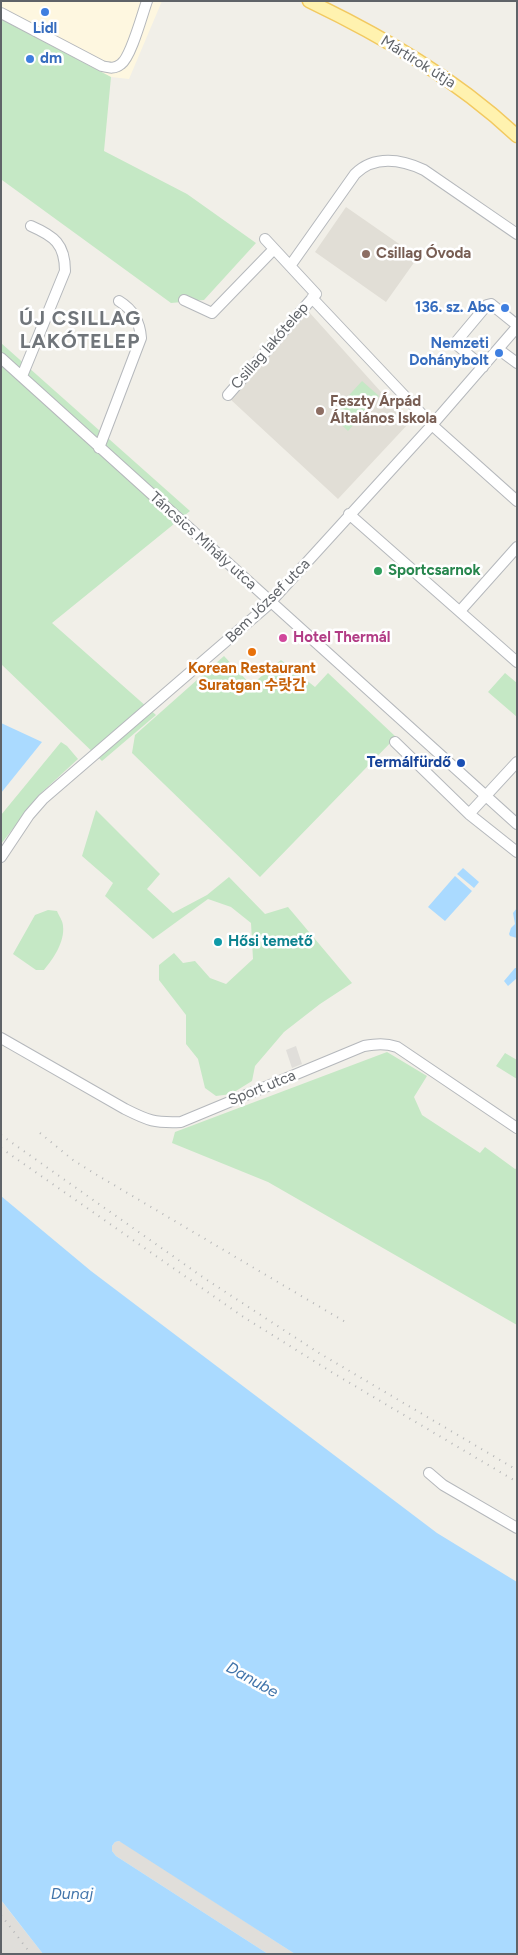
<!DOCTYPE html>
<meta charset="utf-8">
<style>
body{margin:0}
#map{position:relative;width:518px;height:1955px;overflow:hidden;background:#f1efe8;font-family:Figtree,sans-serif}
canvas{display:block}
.frame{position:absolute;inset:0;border:2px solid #5f6368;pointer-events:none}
</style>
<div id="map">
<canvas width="518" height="1955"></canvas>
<div class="frame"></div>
</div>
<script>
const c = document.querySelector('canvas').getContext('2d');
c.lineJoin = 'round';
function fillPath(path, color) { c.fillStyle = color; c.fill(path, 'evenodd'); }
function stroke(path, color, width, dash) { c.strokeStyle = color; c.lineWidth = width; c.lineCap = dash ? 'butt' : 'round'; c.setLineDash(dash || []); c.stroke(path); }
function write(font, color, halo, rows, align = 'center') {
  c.font = font + ' Figtree,"Noto Sans KR",sans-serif'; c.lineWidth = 5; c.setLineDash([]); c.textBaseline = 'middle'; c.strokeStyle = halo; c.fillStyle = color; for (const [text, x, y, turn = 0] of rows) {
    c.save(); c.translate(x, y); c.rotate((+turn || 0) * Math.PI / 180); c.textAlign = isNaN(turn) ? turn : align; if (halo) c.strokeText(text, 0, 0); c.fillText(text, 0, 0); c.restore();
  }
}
fillPath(new Path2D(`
 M1,1H162L129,79L111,77L1,19Z`), '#fef7e0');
fillPath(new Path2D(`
 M296,1046L302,1064L292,1068L286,1050Z
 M119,1841L124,1843L295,1954H268L116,1856L112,1851V1846L115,1842Z
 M1,1900L7,1908L43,1954H1Z`), '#e0deda');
fillPath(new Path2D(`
 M346,207L418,257L386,302L315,252Z
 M309,312L409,423L338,499L230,399Z`), '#e1ded6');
fillPath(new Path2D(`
 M1,19L111,77L104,151L187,194L256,243L204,300L171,303L2,180L1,182Z
 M1,343L190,511L52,623L156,715L102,761L1,664Z
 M362,381L379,396L348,431L331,415Z
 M224,656L251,685L281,660L315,687L328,673L396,737L260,877L132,753L135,735Z
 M505,673L517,683V717L488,692Z
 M61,742L67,746L78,759L40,794L1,844V815Z
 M96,810L160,874L147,889L173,913L207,895L229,877L265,914L288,907L352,983L320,1004L284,1032L255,1066L252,1081L231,1094L216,1096L205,1088L198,1059L186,1044V1015L159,980V965L174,953L183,963L195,961L210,978L226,984L253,959L251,923L231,907L208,899L153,939L105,896L113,883L82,856Z
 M48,910L57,911C59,916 63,921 63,926C65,942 53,959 44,970H36L13,954L35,915Z
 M387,1052L427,1076L414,1097L422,1115L480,1153L485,1147L515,1169L517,1168V1325L268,1182L172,1143L175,1132Z
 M505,1053L517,1060V1079L496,1066Z`), '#c5e8c5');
fillPath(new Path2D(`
 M1,723L42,742L1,793Z
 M463,868L479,882L474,888L457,874Z
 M455,876L472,891L445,921L428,907Z
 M517,908V938L510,936L509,934L511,928L515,924L513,913Z
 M515,968H517V978L508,986L504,981Z
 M1,1196L91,1271L437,1533L517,1582V1954H295L119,1841L115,1842L112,1846V1851L116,1856L268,1954H43L1,1900Z`), '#aadaff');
const minor = new Path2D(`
 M1,13L102,66C110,68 115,69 121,64C131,57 142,15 147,1
 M290,266L355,174C374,155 401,159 424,170L517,234
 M312,298L432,425L517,501
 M184,300L212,313L274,249
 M498,349L517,363
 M1,358L517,824
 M483,367L457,345L456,342L487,305L491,304L517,325
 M22,376L65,271C65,244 54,236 31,226
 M228,395L316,294L265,239
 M99,448L141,338C140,322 132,309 119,301
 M349,514L517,662
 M460,611L517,547
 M395,742L469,814L517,762
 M469,814L517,852
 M1,857L29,815L43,799L267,606L432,425L517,327
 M1,1038L125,1109C149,1121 154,1123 181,1122L364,1046C376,1044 385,1043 397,1047L517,1128
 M429,1473L443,1485L517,1528`);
const major = new Path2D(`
 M309,1C384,37 456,79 517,136`);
stroke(minor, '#b5b8bc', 12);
stroke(major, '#f2c960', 15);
stroke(minor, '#fff', 10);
stroke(major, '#fff2af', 12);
stroke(new Path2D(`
 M40,1133L73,1160L97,1175L347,1323
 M1,1135L204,1278L319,1353L517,1470
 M1,1148L242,1316L333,1373L517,1482
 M1,1915L31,1954`), '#b6b7b8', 2, [1, 6]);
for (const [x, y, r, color] of [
 [45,12,5,"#3f7fe0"],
 [30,59,5,"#3f7fe0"],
 [366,254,5,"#8d6e63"],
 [505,308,5,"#3f7fe0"],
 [499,353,5,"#3f7fe0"],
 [320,411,5,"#8d6e63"],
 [378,571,5,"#2e9e5b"],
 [283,638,5,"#d1479c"],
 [252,652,5,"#e8710a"],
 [461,763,5,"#1a4fb4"],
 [218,942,5,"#0f9aa8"]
]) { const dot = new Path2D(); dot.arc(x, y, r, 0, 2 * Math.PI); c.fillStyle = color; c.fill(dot); stroke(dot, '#fff', 2); }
write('bold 15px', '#366cbe', '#fff', [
 ["Lidl",45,29,"center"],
 ["dm",40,59,"left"],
 ["136. sz. Abc",495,308],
 ["Nemzeti",489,344],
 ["Dohánybolt",489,361]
], 'right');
write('15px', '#5f6368', '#fff', [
 ["Mártírok útja",418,62,32],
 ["Csillag lakótelep",270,346,-49],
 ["Táncsics Mihály utca",203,541,42],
 ["Bem József utca",268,601,-45],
 ["Sport utca",262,1088,-22]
]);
write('bold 15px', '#785e54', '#fff', [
 ["Csillag Óvoda",376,254],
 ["Feszty Árpád",330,402],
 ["Általános Iskola",330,419]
], 'left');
write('bold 15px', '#27864d', '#fff', [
 ["Sportcsarnok",388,571]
], 'left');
write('bold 15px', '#b23c85', '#fff', [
 ["Hotel Thermál",293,638]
], 'left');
write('bold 15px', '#c56008', '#fff', [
 ["Korean Restaurant",252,669],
 ["Suratgan 수랏간",252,686]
]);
write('bold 15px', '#164399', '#fff', [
 ["Termálfürdő",451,763]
], 'right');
write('bold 15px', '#0d838f', '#fff', [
 ["Hősi temető",228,942]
], 'left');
write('italic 16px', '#4174aa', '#fff', [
 ["Danube",252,1680,29],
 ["Dunaj",72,1894]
]);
c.letterSpacing = '1px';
write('bold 20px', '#70757a', '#fff', [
 ["ÚJ CSILLAG",80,319],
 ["LAKÓTELEP",80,342]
]);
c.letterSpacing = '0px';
</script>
